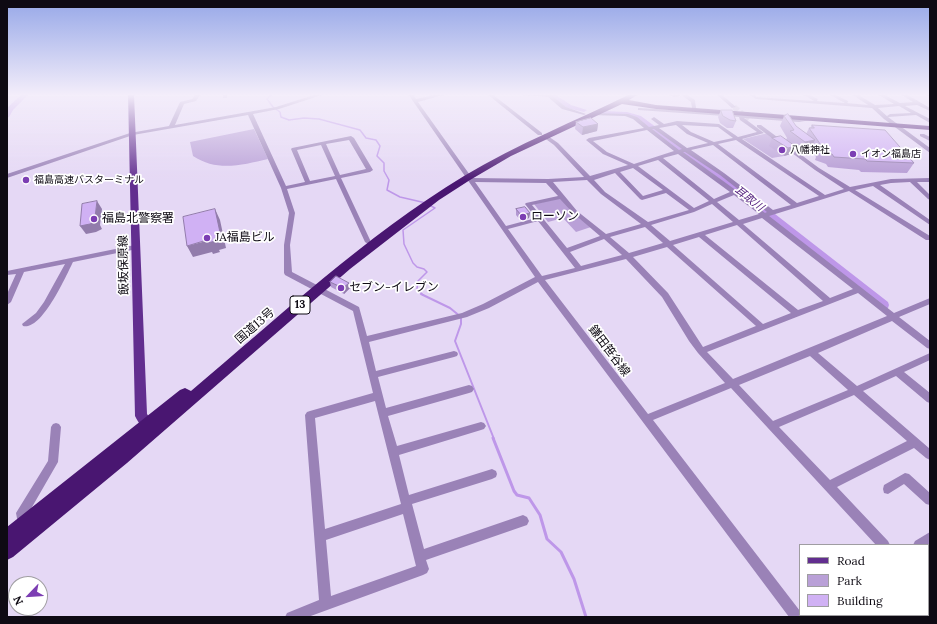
<!DOCTYPE html>
<meta charset="utf-8">
<style>
body{margin:0}
#map{position:relative;width:937px;height:624px;overflow:hidden;background:#e5d8f5;font-family:Lora,serif}
canvas{display:block}
.frame{position:absolute;inset:0;border:8px solid #0e0a13;pointer-events:none}
.legend{position:absolute;left:799px;top:544px;width:130px;height:72px;box-sizing:border-box;background:#fff;border:1px solid #9f9da1;margin:0;padding:5px 7px;list-style:none;font-size:12px;color:#0e0a13}
.legend li{display:flex;align-items:center;gap:8px;height:20px}
.legend b{width:20px;border:1px solid #9f9da1}
.north{position:absolute;left:8px;top:576px;width:40px;height:40px;box-sizing:border-box;background:#fff;border:1px solid #9f9da1;border-radius:50%;rotate:245deg;font-size:11px;font-weight:700;line-height:16px;text-align:center;color:#0e0a13}
.north::after{content:'';display:block;margin:auto;width:14px;height:18px;background:#7c3eb3;clip-path:polygon(50% 0,100% 100%,50% 72%,0 100%)}
</style>
<div id="map">
<canvas width="937" height="624"></canvas>
<div class="frame"></div>
<ul class="legend">
<li><b style="height:5px;background:#622e8f"></b>Road</li>
<li><b style="height:11px;background:#b9a0d7"></b>Park</li>
<li><b style="height:11px;background:#d0b1f4"></b>Building</li>
</ul>
<div class="north">N</div>
</div>
<script>
const c = document.querySelector('canvas').getContext('2d');
c.lineJoin = 'round';
function fillPath(path, color) { c.fillStyle = color; c.fill(path, 'evenodd'); }
function stroke(path, color, width, dash) { c.strokeStyle = color; c.lineWidth = width; c.lineCap = dash ? 'butt' : 'round'; c.setLineDash(dash || []); c.stroke(path); }
function write(font, color, halo, rows, align = 'center') {
  c.font = font + ' Lora,"Noto Sans JP",serif'; c.lineWidth = 3.5; c.setLineDash([]); c.textBaseline = 'middle'; c.strokeStyle = halo; c.fillStyle = color; for (const [text, x, y, turn = 0] of rows) {
    c.save(); c.translate(x, y); c.rotate((+turn || 0) * Math.PI / 180); c.textAlign = isNaN(turn) ? turn : align; if (halo) c.strokeText(text, 0, 0); c.fillText(text, 0, 0); c.restore();
  }
}
fillPath(new Path2D(`
 M254,129L268,159C242,165 217,172 193,156L190,142Z
 M768,133L780,143L784,156L772,158L743,139Z
 M561,198L591,227L576,232L563,218L548,222L534,204Z`), '#b9a0d7');
stroke(new Path2D(`
 M272,94L267,99L273,107L280,112L281,117L289,120L304,118L319,119L360,130L366,138L376,140L380,146L377,156L384,163V171L389,180L387,190L400,197L426,203
 M423,295L417,289L418,281L427,272L424,269L417,267L413,263L404,244L403,230L435,208L429,205`), '#be97e9', 1.5);
stroke(new Path2D(`
 M421,294L450,308L461,317V324L455,341L494,439`), '#be97e9', 2);
stroke(new Path2D(`
 M493,438L514,491L517,495L529,498L540,515L547,539L561,552L574,579L586,617`), '#be97e9', 3);
fillPath(new Path2D(`
 M22,94H29L13,110L9,117L7,118V108Z
 M539,94L556,95L571,105L587,110L584,112L567,108L552,98Z
 M604,111L627,112L641,116L676,142L716,168L888,302L889,305L888,308H880L710,172L670,146L637,118L627,116L602,114L601,113Z`), '#be97e9');
stroke(new Path2D(`
 M734,107L749,119`), '#c5b9d3', 5.5, [5.5, 2.5]);
fillPath(new Path2D(`
 M196,94H201L196,101L184,104L175,125L276,107L317,94H325L279,109L253,114L286,186L305,182L291,149L292,148L351,136L354,138L373,170L370,172L341,178L371,242L368,244L365,242L336,179L287,189L295,213L290,245L292,272L359,307L367,336L462,313L483,304L535,277L408,94H413L416,99L438,94H447L418,102L472,178L548,179L584,177L554,145L543,137L542,136L545,134L558,143L590,176L628,165L603,154L586,140L589,138L644,128L633,119L625,116L591,115V113H593L628,114L637,117L649,127L659,125L651,119L654,117L664,124L677,121L719,124L738,137L757,132L740,120L739,117L638,110V108H640L737,114V112H739L742,115L799,118H811V120L799,122L744,118L764,133L742,139L825,195L844,189L815,170L757,127V125H761L819,168L850,187L891,179L930,178V182H917L930,195V200L928,199L910,182L891,183L880,185L930,220V225L873,186L855,190L930,236V240H926L849,191L769,216L894,313L930,298V304L899,317L930,341V349L927,348L892,321L818,353L857,386L930,353V360L904,372L930,393V403L927,402L896,376L863,391L930,449V460L926,458L914,448L837,487L888,541L890,545H876L731,388L653,420L800,611V615H802L803,617H789L538,282L489,308L467,317L369,342L376,371L454,351L457,352L458,354L457,356L454,357L378,377L386,408L469,385L472,386L474,389L472,392L469,393L388,416L397,446L481,422L484,423L486,426L484,429L481,430L399,455L409,495L492,469L496,471L497,474L496,477L492,479L412,504L424,549L523,515L527,517L529,521L527,525L426,560L429,569L427,573L423,575L308,617H285L287,613L319,600L305,415L307,412L310,411L373,393L353,311L285,275L284,273V245L289,213L281,188L248,115L133,135L7,178V174L130,133L169,126L180,102L192,99ZM676,125L687,134L708,143L687,148L659,128ZM682,125L718,127L733,138L714,142L691,132ZM652,129H654L682,149L679,150ZM647,130L674,151L634,164L607,152L593,141ZM349,140L366,169L340,175L326,144ZM736,140L819,196L797,203L718,144ZM321,145L335,176L310,181L297,150ZM713,145L791,205L773,210L724,173L691,150ZM683,152H685L720,175L767,212L765,213L737,191ZM678,154L730,192L714,199L663,158ZM658,160L709,201L694,208L638,166ZM633,168L663,190L643,196L620,172ZM615,173L640,199L642,200L666,193L689,210L648,222L605,192L594,180ZM587,180L601,194L641,224L606,234L577,211L553,182ZM475,182L546,183L558,196L526,203L525,204L536,218L506,226ZM734,195L759,214L739,220L717,202ZM560,199L573,213L600,236L567,248L532,205ZM712,204L733,222L670,241L651,225L694,212ZM762,218L853,289L830,298L743,224ZM538,221L575,268L542,276L508,229ZM737,225L823,301L798,310L705,235ZM645,227L663,243L629,253L610,237ZM699,237L791,313L763,324L673,245ZM604,239L622,255L581,266L570,252ZM667,247L756,326L703,347L668,293L633,257ZM626,259L662,297L689,341L698,353L725,383L648,414L545,280ZM858,293L887,316L733,379L707,352ZM810,356L848,390L773,421L739,385ZM854,395L907,441L830,480L779,427ZM375,401L401,504L325,529L315,418ZM403,514L416,566L331,596L326,540Z
 M223,94H227V98H223Z
 M487,94H492L542,133V135H538Z
 M511,94L551,95L566,107L586,114L584,115L562,109L548,97Z
 M680,94H686L695,100L696,108H692L691,102Z
 M716,94H721L736,107L732,108Z
 M748,94H753L757,97L814,101L802,94H808L818,99L817,101L845,103L828,94H834L848,101V102L847,103L868,105L851,94H857L875,105L894,104L877,94H883L900,103L913,102L900,94H906L930,108V111L917,105L905,106L930,119V123L916,115L888,117L887,116L890,114L911,113L899,106L878,108L888,117L930,148V153L884,119L872,108L756,99Z
 M925,94H930V97Z
 M920,134H924L930,137V141L920,136Z
 M135,245L139,247L137,249L73,262C66,276 42,331 23,326L22,324L36,313L44,302L65,264L24,272L11,302L7,305V294L16,274L7,275V271Z
 M56,423L59,424L61,427L58,462L28,514L29,525L27,529L23,531L19,529L16,513L48,461L51,427L53,424Z
 M905,473L909,474L930,493V505L926,504L904,484L888,494L884,493L883,489L884,485Z
 M930,532V545L928,546L913,545L915,541Z
 M928,586L930,587V600L928,599Z`), '#9a82b7');
fillPath(new Path2D(`
 M128,94H134L147,414L157,428L155,432C146,435 139,424 135,416Z`), '#622e8f');
fillPath(new Path2D(`
 M630,94H639L629,100L656,105L930,126V130L656,109L622,104L511,156L470,180L439,200L350,269L127,463L13,557L7,560V527L180,390L185,388L191,391C279,317 365,236 464,176C517,144 576,121 630,94Z`), '#491671');
fillPath(new Path2D(`
 M668,94H680V96L673,97Z
 M721,110L736,121L733,128H727L720,123L718,117Z
 M784,116L806,134L809,128H810L812,125L914,163L907,173L861,172L859,170L828,167L826,164L815,160L816,157L811,148L810,150L800,152L794,148L791,154L784,156L769,146L772,138L786,140L787,138L780,126Z
 M576,122L598,124L597,131L582,135L575,129Z
 M516,209L530,213L529,218L521,221L516,215Z
 M330,282L349,283L350,288L344,294L331,287Z`), '#b398d2');
fillPath(new Path2D(`
 M674,94H680V96L673,97Z
 M598,124L597,131L582,135L583,127Z
 M815,140L810,150L800,152L805,142Z
 M795,146L791,154L784,156L788,148Z
 M97,201L102,209L100,225L102,229L96,232L86,234L80,226L95,217Z
 M215,209L220,220L226,248L219,250L220,252L213,254L212,252L193,257L187,246L214,239Z
 M530,213L529,218L521,221V215Z
 M349,283L350,288L344,294L343,288Z`), '#927cab');
const building = new Path2D(`
 M721,110H732L736,121L730,120L723,116Z
 M788,114L796,126L815,140L805,142L790,131L794,130L784,116Z
 M591,118L598,124L583,127L576,122Z
 M812,125L885,130L914,163L867,161L865,159L834,157L832,154L820,150L823,148L809,128H814Z
 M781,136L795,146L788,148L772,138Z
 M97,201L95,217L97,221L90,224L80,226L82,204Z
 M525,207L530,213L521,215L516,209Z
 M215,209L221,237L214,239L215,241L208,243L207,240L187,246L183,217Z
 M336,276L349,283L343,288L330,282Z`);
fillPath(building, '#d0b1f4');
stroke(building, '#927cab', 1);
const sky = c.createLinearGradient(0, 0, 0, 182);
sky.addColorStop(0, '#97a8e8');
sky.addColorStop(0.52, '#f3edfa');
sky.addColorStop(1, '#f3edfa00');
c.fillStyle = sky;
c.fillRect(0, 0, 937, 182);
for (const [x, y, r, color] of [
 [782,150,4,"#7c3eb3"],
 [853,154,4,"#7c3eb3"],
 [26,180,4,"#7c3eb3"],
 [523,217,4,"#7c3eb3"],
 [94,219,4,"#7c3eb3"],
 [207,238,4,"#7c3eb3"],
 [341,288,4,"#7c3eb3"]
]) { const dot = new Path2D(); dot.arc(x, y, r, 0, 2 * Math.PI); c.fillStyle = color; c.fill(dot); stroke(dot, '#fff', 1.5); }
write('10px', '#0e0a13', '#fff', [
 ["八幡神社",790,150],
 ["イオン福島店",861,154],
 ["福島高速バスターミナル",34,180]
], 'left');
write('italic 11px', '#511c7c', '#fff', [
 ["耳取川",749,199,38]
]);
for (const [x, y, w] of [
 [300,305,20]
]) { const box = new Path2D(); box.roundRect(x - w / 2, y - 9, w, 18, 3); c.fillStyle = '#fff'; c.fill(box); stroke(box, '#0e0a13', 1); }
write('bold 11px', '#0e0a13', null, [
 ["13",300,305]
]);
write('12px', '#0e0a13', '#fff', [
 ["ローソン",531,217],
 ["福島北警察署",102,219],
 ["JA福島ビル",215,238],
 ["セブン-イレブン",349,288]
], 'left');
write('12px', '#0e0a13', '#fff', [
 ["飯坂保原線",124,265,-91],
 ["国道13号",255,326,-41],
 ["鎌田笹谷線",609,351,53]
]);
</script>
